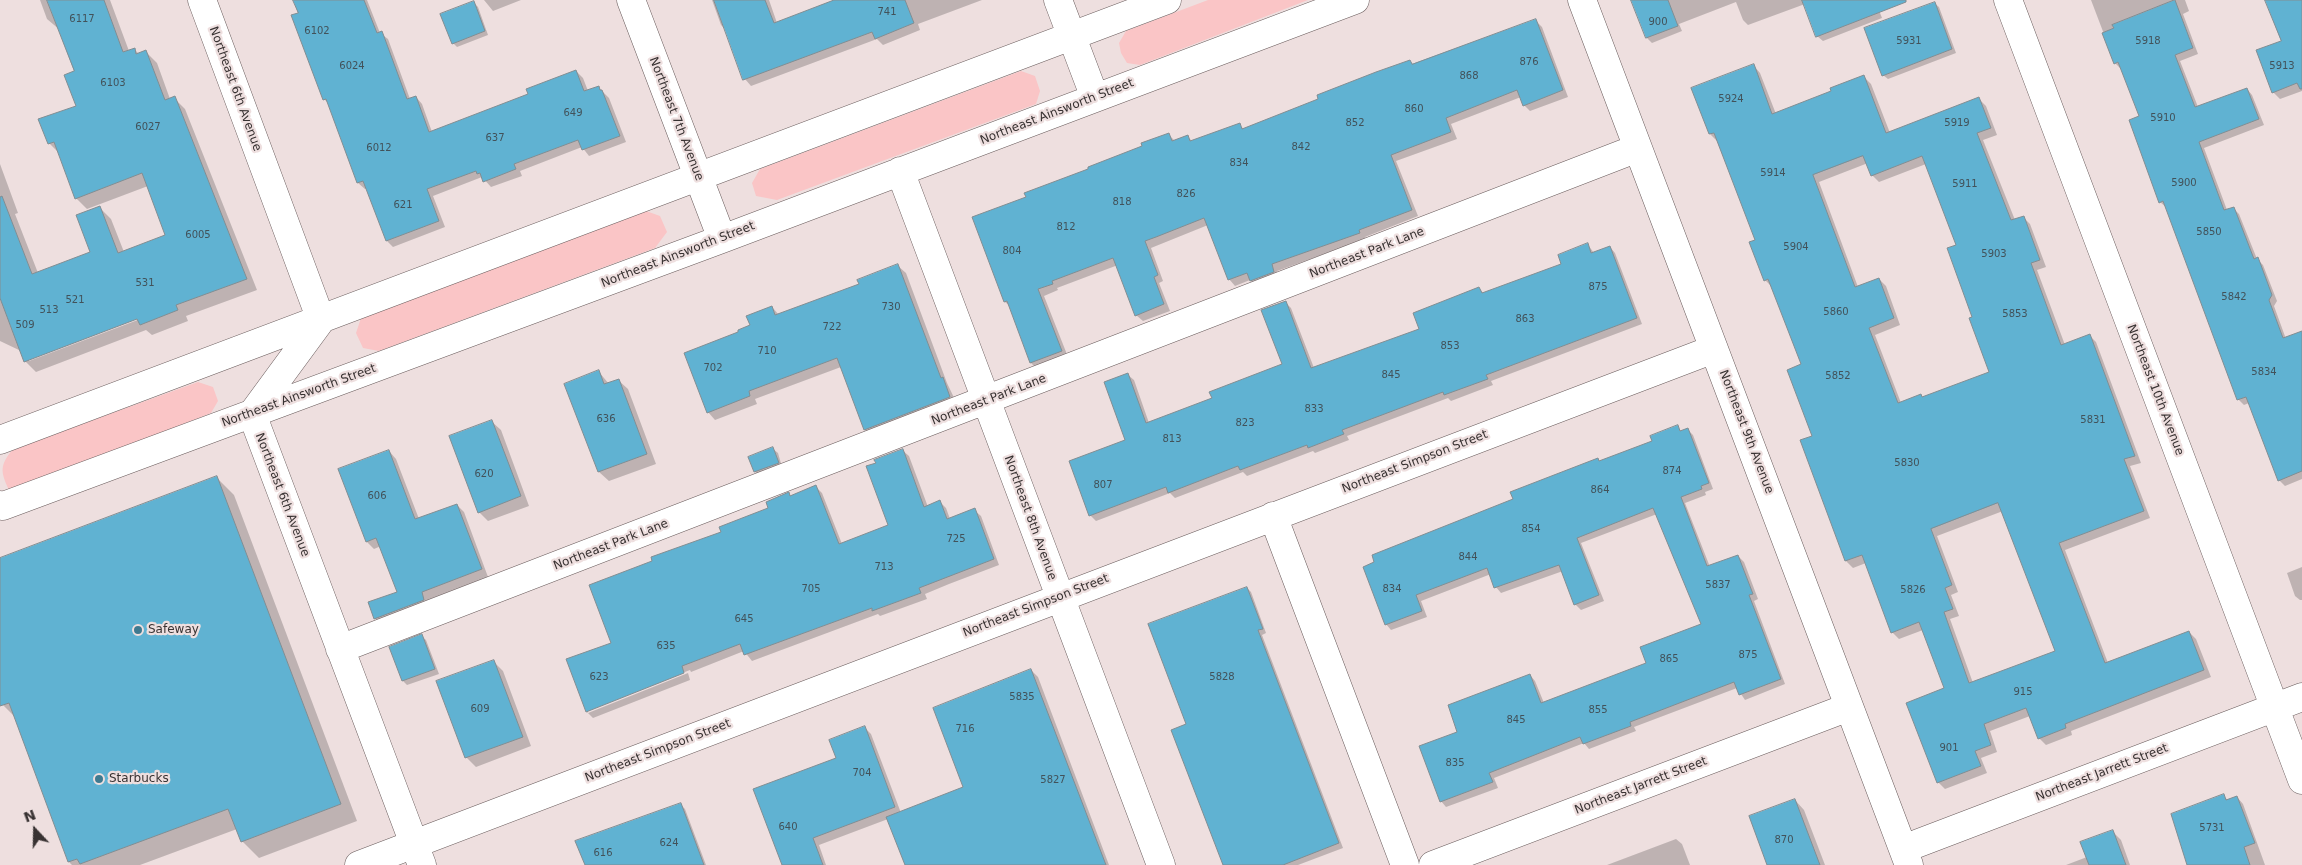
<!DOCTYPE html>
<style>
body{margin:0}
#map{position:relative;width:2302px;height:865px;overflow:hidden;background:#eedfdf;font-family:"DejaVu Sans",sans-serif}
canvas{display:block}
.north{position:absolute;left:10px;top:805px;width:50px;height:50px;-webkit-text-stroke:4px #eedfdf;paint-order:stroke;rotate:339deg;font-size:14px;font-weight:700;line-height:20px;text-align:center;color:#383232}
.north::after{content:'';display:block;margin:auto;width:18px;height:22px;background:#383232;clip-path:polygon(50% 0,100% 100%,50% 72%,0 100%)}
</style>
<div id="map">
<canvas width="2302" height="865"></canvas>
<div class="north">N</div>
</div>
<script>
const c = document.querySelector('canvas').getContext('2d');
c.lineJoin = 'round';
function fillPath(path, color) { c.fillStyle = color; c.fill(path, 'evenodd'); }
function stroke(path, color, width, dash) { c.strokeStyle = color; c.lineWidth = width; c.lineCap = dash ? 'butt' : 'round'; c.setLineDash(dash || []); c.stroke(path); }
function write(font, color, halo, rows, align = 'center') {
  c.font = font + ' "DejaVu Sans",sans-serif'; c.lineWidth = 4.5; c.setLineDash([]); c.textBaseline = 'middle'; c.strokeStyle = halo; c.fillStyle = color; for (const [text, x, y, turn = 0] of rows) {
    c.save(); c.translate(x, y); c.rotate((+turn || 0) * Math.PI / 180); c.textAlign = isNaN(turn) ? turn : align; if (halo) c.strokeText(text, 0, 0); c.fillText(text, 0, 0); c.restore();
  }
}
fillPath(new Path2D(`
 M1208,0H1308L1140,65L1127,63L1121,53L1119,43L1126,31Z
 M1021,71L1035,76L1040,91L1036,104L777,200L756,196L752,183L760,169Z
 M646,211L660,216L667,232L655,248L379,351L363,348L356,333L361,318Z
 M198,382L213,387L218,401L211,413L19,490H9C0,471 0,465 13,449Z`), '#fac5c6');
fillPath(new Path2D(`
 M40,0H110L129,51L134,49L139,54L146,52L157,63L170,99L174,98L185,109L257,290L186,316L188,321L152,335L146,330L36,372L25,361L21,351L0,341V164L18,213L15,214L38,273L91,252L100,208L111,219L124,252L167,235L148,186L87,209L76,198L59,153L49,143L78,106L76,72L60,30L47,19ZM143,315V318L29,361V358Z
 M294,0H367L380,33L388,39L410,99L416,97L422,104L432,132L530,95L576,71L583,78L588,91L598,87L609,98L626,142L589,156L582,147L520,171L522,176L491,187L482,177L433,196L445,227L393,247L387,241L367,188L365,189L358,183L328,103L324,99Z
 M484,0H521L493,11Z
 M712,0H769L777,23L838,0H982L918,24L920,30L883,45L877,39L751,86L745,79L726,30L721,25Z
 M1632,0H1875L1882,18L1823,41L1817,36L1805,4L1748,25L1743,20L1736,2L1679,24L1682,31L1652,43L1647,38Z
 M2091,0H2185L2189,11L2183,14L2198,54L2180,61L2198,107L2247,89L2252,95L2264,125L2204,148L2227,210L2233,208L2239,214L2257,259L2263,265L2277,301L2274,306L2286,339L2302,338V479L2285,486L2279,480L2249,403L2244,405L2238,399L2167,208L2160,202L2141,117L2121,69L2115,63Z
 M2267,0H2302V91L2280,99L2273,92L2283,41Z
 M474,3L478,7L488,35L457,47L453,43Z
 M1934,3L1939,7L1956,53L1888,79L1883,75Z
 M1535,20L1542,27L1568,97L1530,111L1524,105L1521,97L1451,124L1457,139L1396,161L1418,216L1365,237L1366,239L1277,271L1280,278L1257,287L1250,280L1235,286L1229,279L1208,225L1151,248L1163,281L1159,283L1170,311L1143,321L1136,315L1118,265L1057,288L1058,290L1044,296L1068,357L1037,369L1031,363L1011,307L1005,302L1028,198L1168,134L1175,141L1187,136L1193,142L1239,125L1244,129L1320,100L1410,61L1414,65Z
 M1754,66L1760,73L1776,114L1833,92L1864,77L1871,84L1890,133L1979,99L1986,106L1997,135L1983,140L2015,220L2023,217L2030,224L2046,267L2037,270L2065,345L2089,335L2096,342L2141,463L2130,466L2150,518L2065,550L2108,663L2189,632L2196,639L2211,677L2071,731L2072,735L2046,745L2039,738L2030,716L1990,731L1997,752L1981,758L1987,773L1945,789L1938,782L1946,689L1923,630L1899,639L1892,632L1866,563L1853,568L1846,561L1801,441L1814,436L1803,365L1773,288L1765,280L1757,241L1717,141L1710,134ZM1868,163L1872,175L1879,182L1926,164L1958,246L1974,318L1991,373L1923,398L1901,403L1875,335L1900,325L1886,286L1879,279L1858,287L1819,182ZM2003,511L2056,652L1973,683L1950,619L1959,616L1951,595L1958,592L1937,536Z
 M1588,245L1594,253L1610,247L1615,253L1642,324L1491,381L1493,385L1451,401L1448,398L1347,436L1349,440L1315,453L1313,451L1247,476L1243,472L1175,498L1170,493L1096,521L1090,515L1127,440L1128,375L1134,380L1149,423L1213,399L1283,365L1285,302L1291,308L1314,368L1420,329L1479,288L1484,294L1563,264Z
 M898,266L906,273L947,383L957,404L872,437L865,430L841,367L755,399L757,404L715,420L708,412L740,333L751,326L772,307L779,315L860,285Z
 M599,372L609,384L618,380L628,389L656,464L609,481L599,472L566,384Z
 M491,421L501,430L529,506L488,521L479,512Z
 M1677,427L1682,432L1688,430L1693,435L1713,489L1705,492L1706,495L1685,503L1710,567L1738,556L1744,562L1758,599L1754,601L1785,684L1745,700L1737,688L1634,727L1636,731L1589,749L1584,743L1494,778L1498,788L1446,807L1441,801L1459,732L1530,675L1535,681L1544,703L1647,664L1702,625L1657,514L1581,543L1604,601L1581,610L1575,604L1563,571L1501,593L1496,587L1491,574L1421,601L1427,617L1391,630L1386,624L1364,567L1598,460L1600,462L1654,442Z
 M773,449L778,453L782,467L760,476L755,472L750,458Z
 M902,450L909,456L928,507L940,502L946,508L950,519L974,510L981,516L999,565L949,584L925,594L927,599L880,616L878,614L752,661L744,651L691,672L690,670L588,710V713L688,673L690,680L593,718L587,712L612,643L722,533L769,508L789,494L791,497L816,487L822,493L842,544L890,526Z
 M389,451L396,459L419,519L457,505L464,512L488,577L428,600L431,607L382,626L375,618L398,592L381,546L374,549L367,542L340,470Z
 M217,478L234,495L357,821L259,858L242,841L237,829L140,865H72L69,862L16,718L3,705L0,698V559Z
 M2302,567V600H2300L2295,596L2287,573Z
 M1247,588L1251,592L1266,633L1262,635L1343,848L1298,865H1224L1188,725Z
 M421,636L426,640L439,674L407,685L403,681Z
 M493,661L503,671L531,746L476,767L467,758L438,682Z
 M1031,670L1038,677L1109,865H916L888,819L819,845L826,865H783L838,759L864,727L871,734L901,813L965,788Z
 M2223,796L2228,800L2237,797L2243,804L2265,865H2188Z
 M1795,800L1804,810L1825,865H1769Z
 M680,804L685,809L706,865H586Z
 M2113,832L2121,840L2130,865H2066L2087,857Z
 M1676,839L1682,844L1690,865H1607Z`), '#0003');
const building = new Path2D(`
 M47,0H104L123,52L135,48L136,54L146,50L165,100L175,96L247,279L176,305L178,310L140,325L137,319L24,362L0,298V197L2,196L32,274L90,252L76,215L100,206L118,253L165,235L142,173L75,199L54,142L48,144L38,119L76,106L64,75L74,71Z
 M293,0H364L377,33L382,31L407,99L416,96L429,132L528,94L526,89L576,70L584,91L599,86L600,90H602L620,136L582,150L578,140L514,164L516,169L483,182L480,173L477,174L476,171L427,189L439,221L386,241L363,181L357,183L326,99L323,100L291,15L298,13Z
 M714,0H765L774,23L834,0H905L914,23L875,39L872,32L743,80Z
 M1631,0H1668L1678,26L1646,38Z
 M1802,0H1906V2L1816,37Z
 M2175,0L2193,48L2175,55L2195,107L2247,88L2259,119L2199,142L2224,210L2234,207L2254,259L2258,257L2272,295L2269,300L2283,338L2302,331V471L2278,481L2246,397L2237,400L2163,201L2159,203L2129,120L2139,116L2118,62L2114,64L2102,33L2114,28L2112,25Z
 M2265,0H2302V89H2300L2297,83L2272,93L2256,50L2281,41Z
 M474,1L485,31L452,44L440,14Z
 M1935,2L1952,49L1882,76L1864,28Z
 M1536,19L1563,90L1523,106L1517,90L1446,118L1451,132L1391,155L1412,210L1359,230L1360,233L1272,264L1274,272L1250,281L1247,273L1228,280L1204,218L1156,237L1145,241L1158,275L1154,277L1164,304L1135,316L1113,258L1052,281L1053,284L1038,289L1062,351L1030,363L1007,301L1004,302L972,217L1026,197L1024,193L1088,169V167L1142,146L1141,143L1169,133L1172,141L1188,135L1190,141L1240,123L1242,129L1318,99L1317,95L1376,72L1410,60L1412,64Z
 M1754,64L1772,114L1831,91L1830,88L1864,75L1886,133L1979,97L1991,128L1977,133L2011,220L2024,216L2040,260L2031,263L2061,345L2090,334L2135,456L2124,459L2144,511L2059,543L2105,663L2189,631L2204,670L2065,724L2066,728L2038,739L2026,708L1984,724L1991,745L1975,751L1981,766L1937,783L1906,703L1944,688L1919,622L1891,633L1862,555L1845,561L1800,440L1812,436L1787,370L1801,364L1768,279L1764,281L1749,242L1755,240L1714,133L1709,134L1691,88ZM1863,156L1871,176L1922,156L1956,245L1947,248L1972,317L1969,318L1989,372L1922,397L1921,394L1898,403L1869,328L1894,318L1879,278L1855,287L1813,175ZM1998,503L2055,651L1969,683L1944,612L1953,609L1945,588L1952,585L1931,529Z
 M1588,243L1591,253L1610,246L1637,318L1486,375L1488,379L1444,395L1443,392L1342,430L1344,434L1308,448L1307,445L1240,470L1238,466L1168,493L1166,487L1089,516L1069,461L1125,440L1104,382L1128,373L1146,423L1212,398L1209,392L1282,364L1261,310L1286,301L1311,368L1419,329L1413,313L1479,287L1482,293L1561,264L1558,255Z
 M898,264L941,378L943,377L950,397L864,430L837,358L749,391L750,396L707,413L684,353L738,332V330L750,325L746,316L772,306L775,315L859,284L857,280Z
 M599,370L604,384L619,379L647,454L598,472L564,384Z
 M492,420L521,496L478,513L449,436Z
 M1678,425L1680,431L1688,428L1709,483L1701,486L1702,489L1681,497L1707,566L1738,555L1753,594L1749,595L1781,679L1739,695L1734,682L1630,722L1631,726L1583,744L1580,737L1489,773L1493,782L1440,802L1419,746L1457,732L1448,705L1530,674L1541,703L1646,663L1640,647L1701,624L1653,508L1577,538L1599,595L1574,605L1559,565L1494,588L1487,568L1416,595L1422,611L1385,625L1363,567L1374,562L1372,555L1513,499L1510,492L1598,458L1599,461L1652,441L1650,436Z
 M773,447L779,463L754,472L748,457Z
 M903,449L924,507L940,500L947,519L975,508L994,559L919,588L921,593L872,611V608L744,655L740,644L682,666L684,673L586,712L566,659L611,643L589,585L652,561L651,557L721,532L719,527L768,508L766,502L789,492L790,496L816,485L839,544L888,525L866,466L876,463L874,460Z
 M389,450L415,519L457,504L482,569L422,592L424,600L374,619L368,602L397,592L376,538L366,542L338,469Z
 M217,476L341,804L241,842L228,809L80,864L77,859L68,862L9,703L0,706V558Z
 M1247,587L1263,629L1258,630L1339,843L1283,865H1223L1171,730L1186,724L1148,624Z
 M422,634L435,669L402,681L389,647Z
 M494,660L523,737L465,758L436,681Z
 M1031,669L1106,865H905L886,817L963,787L933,708Z
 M865,726L895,807L813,838L823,865H782L753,789L836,758L829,740Z
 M2224,794L2226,800L2237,796L2255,843L2244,847L2250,865H2187L2171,814Z
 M1795,799L1820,865H1767L1749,816Z
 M681,803L704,865H585L575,841Z
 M2113,830L2126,865H2089L2080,842Z`);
fillPath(building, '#60b2d2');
stroke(building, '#818d92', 1);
const minor = new Path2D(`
 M202,0L321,320L252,414L422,865
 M631,0L722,239
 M1058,0L1095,98
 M1582,0L1909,865
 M2008,0L2302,780
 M900,171L1161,865
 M0,440L1167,0
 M0,505L3,506L722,239L1355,0
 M1273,516L1405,865
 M340,649L1638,148
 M1903,849L2302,697
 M359,865L1714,349
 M1433,865L1849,707`);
stroke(minor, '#695c5c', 29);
stroke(minor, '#fff', 28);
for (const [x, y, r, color] of [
 [138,630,5,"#3e7a91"],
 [99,779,5,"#3e7a91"]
]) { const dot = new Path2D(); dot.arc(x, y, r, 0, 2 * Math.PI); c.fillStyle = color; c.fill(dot); stroke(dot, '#eedfdf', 2); }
write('10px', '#42525a', null, [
 ["741",887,12],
 ["6117",82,19],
 ["900",1658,22],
 ["6102",317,31],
 ["5931",1909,41],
 ["5918",2148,41],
 ["876",1529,62],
 ["6024",352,66],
 ["5913",2282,66],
 ["868",1469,76],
 ["6103",113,83],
 ["5924",1731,99],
 ["860",1414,109],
 ["649",573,113],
 ["5910",2163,118],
 ["852",1355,123],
 ["5919",1957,123],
 ["6027",148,127],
 ["637",495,138],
 ["842",1301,147],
 ["6012",379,148],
 ["834",1239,163],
 ["5914",1773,173],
 ["5900",2184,183],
 ["5911",1965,184],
 ["826",1186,194],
 ["818",1122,202],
 ["621",403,205],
 ["812",1066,227],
 ["5850",2209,232],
 ["6005",198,235],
 ["5904",1796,247],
 ["804",1012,251],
 ["5903",1994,254],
 ["531",145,283],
 ["875",1598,287],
 ["5842",2234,297],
 ["521",75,300],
 ["730",891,307],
 ["513",49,310],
 ["5860",1836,312],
 ["5853",2015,314],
 ["863",1525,319],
 ["509",25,325],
 ["722",832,327],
 ["853",1450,346],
 ["710",767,351],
 ["702",713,368],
 ["5834",2264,372],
 ["845",1391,375],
 ["5852",1838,376],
 ["833",1314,409],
 ["636",606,419],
 ["5831",2093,420],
 ["823",1245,423],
 ["813",1172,439],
 ["5830",1907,463],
 ["874",1672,471],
 ["620",484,474],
 ["807",1103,485],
 ["864",1600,490],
 ["606",377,496],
 ["854",1531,529],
 ["725",956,539],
 ["844",1468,557],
 ["713",884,567],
 ["5837",1718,585],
 ["705",811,589],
 ["834",1392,589],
 ["5826",1913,590],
 ["645",744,619],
 ["635",666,646],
 ["875",1748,655],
 ["865",1669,659],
 ["623",599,677],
 ["5828",1222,677],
 ["915",2023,692],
 ["5835",1022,697],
 ["609",480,709],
 ["855",1598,710],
 ["845",1516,720],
 ["716",965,729],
 ["901",1949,748],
 ["835",1455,763],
 ["704",862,773],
 ["5827",1053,780],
 ["640",788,827],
 ["5731",2212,828],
 ["870",1784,840],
 ["624",669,843],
 ["616",603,853]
]);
write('12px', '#383232', '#eedfdf', [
 ["Northeast 6th Avenue",235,89,70],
 ["Northeast Ainsworth Street",1057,112,-21],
 ["Northeast 7th Avenue",676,119,69],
 ["Northeast Park Lane",1367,253,-21],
 ["Northeast Ainsworth Street",678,255,-21],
 ["Northeast 10th Avenue",2155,390,69],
 ["Northeast Ainsworth Street",299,396,-20],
 ["Northeast Park Lane",989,400,-21],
 ["Northeast 9th Avenue",1746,432,69],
 ["Northeast Simpson Street",1415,462,-21],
 ["Northeast 6th Avenue",282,495,69],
 ["Northeast 8th Avenue",1030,518,70],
 ["Northeast Park Lane",611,545,-21],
 ["Northeast Simpson Street",1036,606,-21],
 ["Northeast Simpson Street",658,751,-21],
 ["Northeast Jarrett Street",2102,773,-21],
 ["Northeast Jarrett Street",1641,786,-21]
]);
write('12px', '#383232', '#eedfdf', [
 ["Safeway",148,630],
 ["Starbucks",109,779]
], 'left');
</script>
